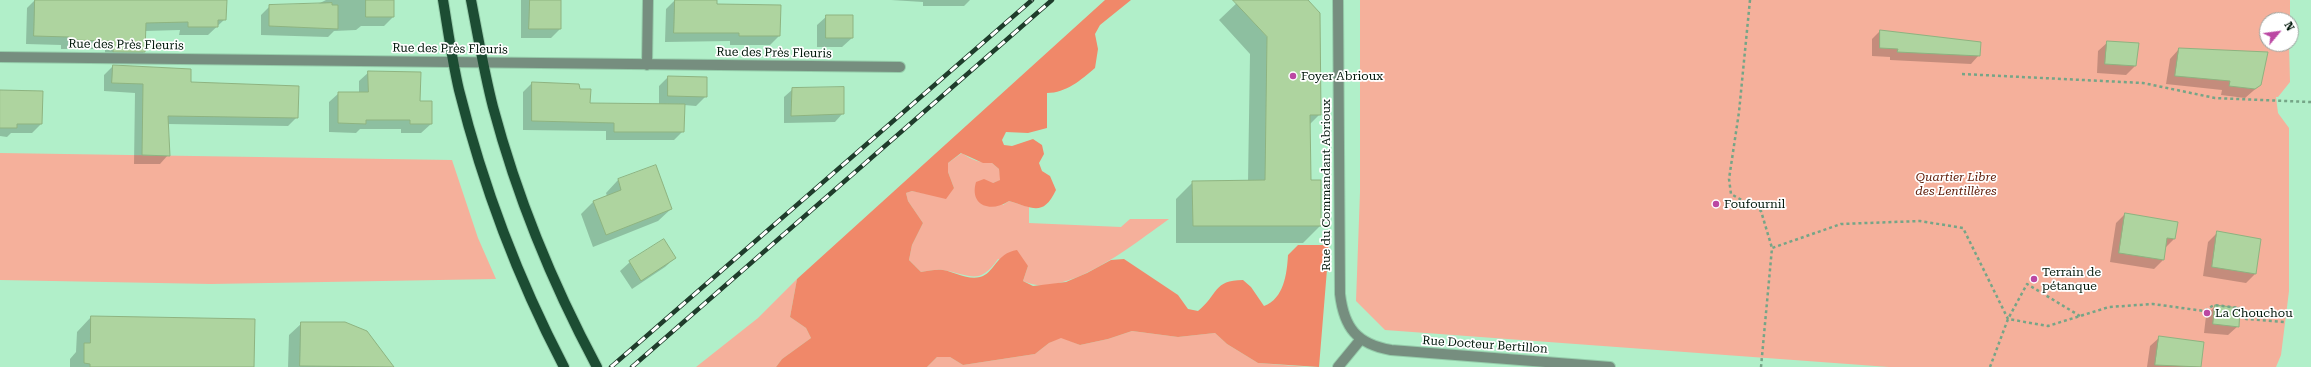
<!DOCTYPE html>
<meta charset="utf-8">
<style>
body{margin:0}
#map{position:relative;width:2311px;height:367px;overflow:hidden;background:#b1efc9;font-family:"Roboto Serif",serif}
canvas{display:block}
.north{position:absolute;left:2259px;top:12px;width:40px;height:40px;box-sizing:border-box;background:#fff;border:1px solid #99a29d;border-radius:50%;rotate:61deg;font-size:11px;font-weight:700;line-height:16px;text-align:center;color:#01170a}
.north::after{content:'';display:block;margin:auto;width:14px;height:18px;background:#bb48a3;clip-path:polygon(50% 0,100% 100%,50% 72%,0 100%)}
</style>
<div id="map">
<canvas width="2311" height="367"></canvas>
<div class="north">N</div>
</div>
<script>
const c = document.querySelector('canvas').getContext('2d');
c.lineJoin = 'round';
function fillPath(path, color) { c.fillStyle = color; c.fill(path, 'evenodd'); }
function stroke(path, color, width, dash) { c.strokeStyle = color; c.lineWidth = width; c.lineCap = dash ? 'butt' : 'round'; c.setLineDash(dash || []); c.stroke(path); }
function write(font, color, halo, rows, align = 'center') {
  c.font = font + ' "Roboto Serif",serif'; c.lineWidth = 3.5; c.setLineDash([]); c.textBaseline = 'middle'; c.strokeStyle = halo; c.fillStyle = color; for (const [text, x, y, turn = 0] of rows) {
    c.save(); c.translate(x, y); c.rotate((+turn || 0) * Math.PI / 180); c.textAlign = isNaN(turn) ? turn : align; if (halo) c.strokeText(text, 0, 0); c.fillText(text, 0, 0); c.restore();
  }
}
fillPath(new Path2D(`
 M1360,0H2290V20H2267V44H2289L2290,82L2278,97H2276L2278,113L2289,128V291L2281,355L2276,367H1889L1385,330L1356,301L1360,192Z
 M0,153L452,160L478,238L496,279L211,284L0,280Z
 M962,153C971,160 981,163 992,163L999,169L1001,180L993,183L1003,205L1009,201L1029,207V223L1121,227L1130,219H1169C1135,243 1065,301 1023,281L1028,266L998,259C979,286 971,275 943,270C936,269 928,271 921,272L909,260L912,245L923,223L908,201L906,193L912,191L932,195L954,188L948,172V163Z
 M797,279L790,317L806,328L811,338L782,359L776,367H696L758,318Z
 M1132,331L1178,337L1215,333L1227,344L1258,363L1307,367H927L937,357H950L963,365L1035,354L1049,343L1061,337L1080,345L1108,339Z`), '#f5b09b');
fillPath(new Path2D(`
 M1105,0H1131L1100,25L1095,34L1098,49L1095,68C1081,80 1066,93 1047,93V128L1028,133L1006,132L1002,140L1004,145L1012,146L1033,139L1042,145L1044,154L1039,163L1042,171L1050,176L1056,190C1043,217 1033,208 1009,201C991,213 969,206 976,182L984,179L993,183L1000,180L999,169L992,163H983L961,153L948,163V172L954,188L946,199L912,191L906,193L908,201L923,223L912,245L909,260L921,272C928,271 936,269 943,270C955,272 967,280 980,277C994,274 996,253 1017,250L1028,266L1023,281L1033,286L1066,282L1087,273L1111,260L1124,259L1178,295L1188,309L1198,311C1218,295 1213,280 1243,280L1251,287L1264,306C1284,299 1287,273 1288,255L1298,245H1329L1319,367L1258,363L1227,344L1215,333L1178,337L1132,331L1108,339L1080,345L1061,338L1049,343L1035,354L963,365L950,357H937L927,367H776L782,359L811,338L806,328L790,317L797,279Z`), '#f08869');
fillPath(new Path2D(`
 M35,0H226L225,19L208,35H179L180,30L145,31L144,52L135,60H105V49H61V45L26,44L27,8Z
 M326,0H393V17L384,26H361L356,30L334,31L328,37L261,35V15L270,6L318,4Z
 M521,0H560V29L551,38H521Z
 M675,0H716V5L779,36L770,45H730V41L665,42L666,9Z
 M891,0H970L964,6H923V2Z
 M1240,0H1307L1320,114L1309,125L1310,181L1320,226L1303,243H1176V199L1193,182H1248L1250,54L1219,20Z
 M827,16L852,38L842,47H817V25Z
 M1880,31L1979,55L1971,64L1890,60V57L1872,56V39Z
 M2108,42L2135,66L2126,75L2097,73L2098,51Z
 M2179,49L2260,85L2245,98L2221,95L2222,90L2166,84L2170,59Z
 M113,66L297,117L288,126L167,124L168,155L160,164H134L135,93L104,91V75Z
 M369,72L419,102L431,124L421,133H401V129H360L356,133L329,132V102L339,93H359V81Z
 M668,77L706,96L696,106L684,105L683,131L674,140H606V131L523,130V92L532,83L579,90L590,104H659V86Z
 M793,89L843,113L835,122L784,123V97Z
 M0,91L41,124L32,133H11L7,137L0,136Z
 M655,167L671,209L658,221L593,247L581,214L594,201L607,196L606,193L618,180Z
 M2125,214L2174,239L2165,248L2163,260L2154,269L2110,262L2116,223Z
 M2218,232L2255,274L2246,283L2203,276L2208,242Z
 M664,241L675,258L665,267L632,289L620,271L630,262Z
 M2215,306L2238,326L2228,335L2204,333L2206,316Z
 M91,317L253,367H70V359L76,352L77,332Z
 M302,323L366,332L392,367H288L289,335Z
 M2160,337L2203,343L2200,367H2147L2150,346Z`), '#0003');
const building = new Path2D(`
 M35,0H227L226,20H218V27H188V22L146,23L145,52H113L114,41L69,40V37L34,36Z
 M366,0H394V17H366Z
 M530,0H561V29H529Z
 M675,0H717V4L781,5L780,36H739V33H674Z
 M1233,0H1308L1320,13L1321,115H1310L1311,180H1321V226H1193L1192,181L1265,180L1267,37Z
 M332,3V5H338V29L269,26V5Z
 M826,15H853V38H826Z
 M1880,30L1981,42L1980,56L1897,52L1898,49L1880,48Z
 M2107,41L2139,43L2136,66L2105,64Z
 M2179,48L2268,52L2261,85L2255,89L2229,86L2230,81L2175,76Z
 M113,65L191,69V82L299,86L298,118L168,116L170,156L142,155L143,84L112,83Z
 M368,71L421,72L420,101H432V124H410V120H366V124L338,123V92H368Z
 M668,76L707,77V97L668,96Z
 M532,82L579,84L580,89H591L590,103L685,104L684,132H614V123L532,121Z
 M844,87V114L791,116L792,88Z
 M0,90L43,91L42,124H17V128H0Z
 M656,165L672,209L606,235L593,201L621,190L618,179Z
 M2125,213L2178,222L2175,239L2167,238L2164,260L2119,253Z
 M2217,231L2261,239L2256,274L2212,267Z
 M664,239L676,258L641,281L629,261Z
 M2215,305L2240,308L2239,327L2213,324Z
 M91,316L255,319L254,367H90V364L84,363V343H90Z
 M301,322H345L367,331L394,367L300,366Z
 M2159,336L2204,342L2201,367L2155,365Z`);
fillPath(building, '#aed49f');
stroke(building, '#8eb380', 1);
const minor = new Path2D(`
 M1338,0L1340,294C1344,328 1357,344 1391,350L1610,367
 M0,57L900,67
 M647,65L648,0
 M1338,367L1361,339`);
const primary = new Path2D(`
 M443,0C448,30 452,60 459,90C483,186 518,279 564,367
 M471,0C478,36 484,72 493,107C517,197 553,285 597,367`);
stroke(minor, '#95ccaa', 12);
stroke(primary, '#95ccaa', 12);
stroke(new Path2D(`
 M1750,0L1739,112L1729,179L1731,194L1761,211L1772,248
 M1962,74L2143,83L2215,98L2311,102
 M1761,367L1772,248L1841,224L1920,221L1963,228L2008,319L2048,326L2109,307L2153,304L2204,311L2214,305L2240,308L2246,319L2285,322
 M1990,367L2008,319L2027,284L2080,316`), '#75a587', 2.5, [3, 3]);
stroke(minor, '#768e7f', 10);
stroke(primary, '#1c4d33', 10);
const rail = new Path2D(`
 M611,367L1032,0
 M632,367L1052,0`);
stroke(rail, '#1f3c2b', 4.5);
stroke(rail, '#fff', 3, [9]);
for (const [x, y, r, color] of [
 [1293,76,4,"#bb48a3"],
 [1716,204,4,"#bb48a3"],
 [2034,279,4,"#bb48a3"],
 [2207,313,4,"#bb48a3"]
]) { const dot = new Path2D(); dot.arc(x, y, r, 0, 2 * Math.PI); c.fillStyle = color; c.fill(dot); stroke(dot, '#fff', 1.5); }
write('12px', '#01170a', '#fff', [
 ["Rue des Près Fleuris",126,45,1],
 ["Rue des Près Fleuris",450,49,1],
 ["Rue des Près Fleuris",774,53,1],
 ["Rue du Commandant Abrioux",1326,185,-90],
 ["Rue Docteur Bertillon",1485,345,4]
]);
write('12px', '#01170a', '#fff', [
 ["Foyer Abrioux",1301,76],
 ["Foufournil",1724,204],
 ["Terrain de",2042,272],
 ["pétanque",2042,286],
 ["La Chouchou",2215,313]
], 'left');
write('italic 12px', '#61200c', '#fff', [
 ["Quartier Libre",1956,177],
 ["des Lentillères",1956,191]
]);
</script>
